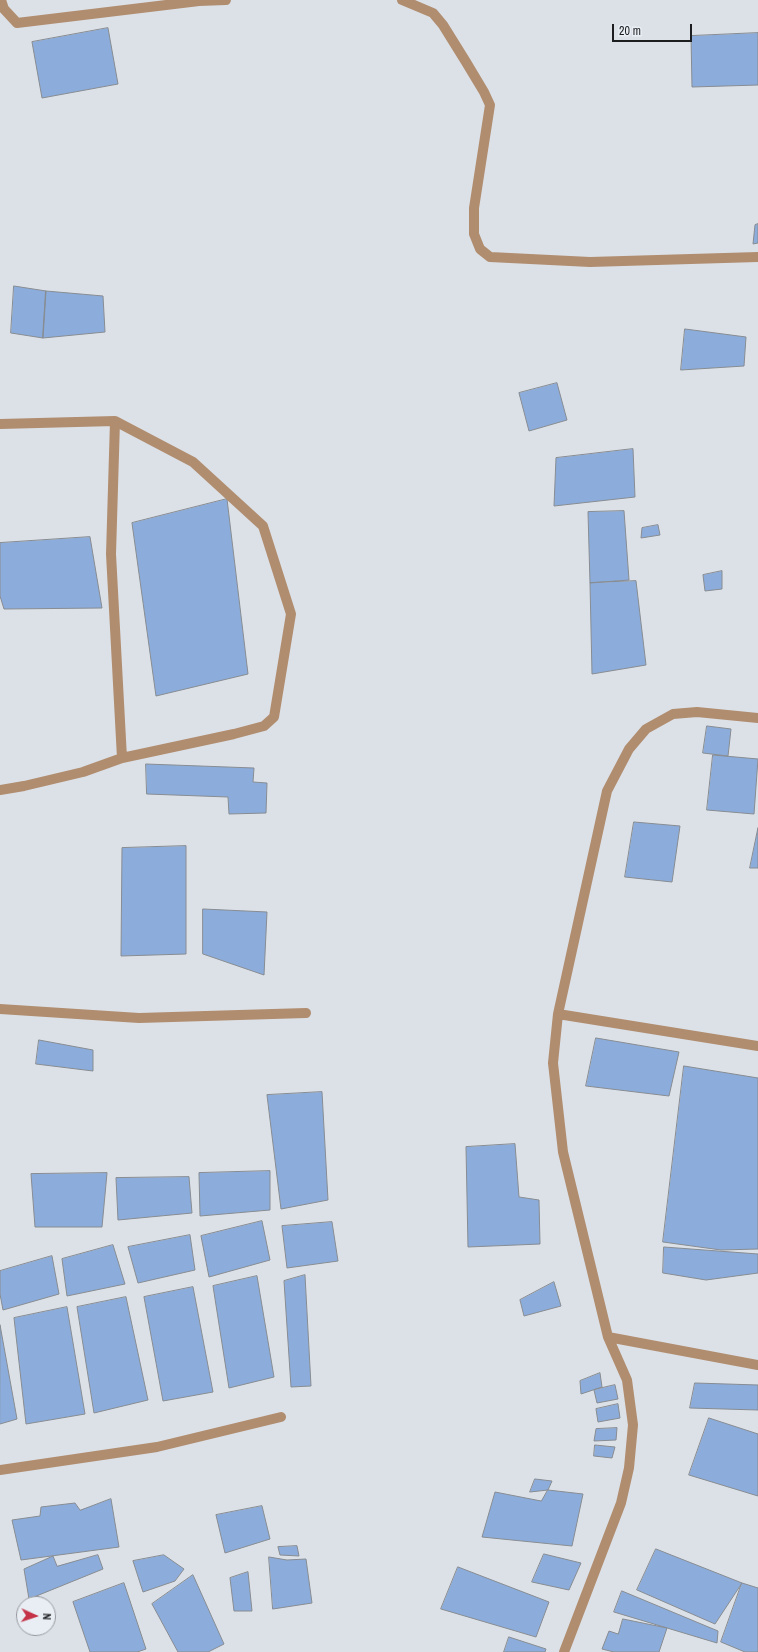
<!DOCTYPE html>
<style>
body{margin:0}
#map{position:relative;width:758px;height:1652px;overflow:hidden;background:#dce1e8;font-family:"Archivo Narrow",sans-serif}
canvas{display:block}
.north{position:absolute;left:16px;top:1596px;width:40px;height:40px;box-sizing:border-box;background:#e9eef5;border:1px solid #979a9f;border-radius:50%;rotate:93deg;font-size:11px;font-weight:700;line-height:16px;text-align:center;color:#1b1d1f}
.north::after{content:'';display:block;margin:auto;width:14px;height:18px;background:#c43347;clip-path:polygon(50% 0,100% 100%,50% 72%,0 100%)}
.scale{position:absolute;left:612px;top:24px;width:80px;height:18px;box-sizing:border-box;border:2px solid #1b1d1f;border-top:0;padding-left:5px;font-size:12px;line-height:14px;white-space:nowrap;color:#1b1d1f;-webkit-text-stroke:3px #e9eef5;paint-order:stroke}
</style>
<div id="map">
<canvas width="758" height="1652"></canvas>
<div class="north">N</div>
<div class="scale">20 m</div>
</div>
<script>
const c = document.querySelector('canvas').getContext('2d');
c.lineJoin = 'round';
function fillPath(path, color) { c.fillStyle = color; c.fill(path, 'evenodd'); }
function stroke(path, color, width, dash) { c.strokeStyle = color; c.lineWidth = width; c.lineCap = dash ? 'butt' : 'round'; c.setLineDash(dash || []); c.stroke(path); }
const building = new Path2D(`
 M108,28L118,84L42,98L32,42Z
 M758,33V85L692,87L691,36Z
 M758,224V243L753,244L755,225Z
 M14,286L46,291L43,338L11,333Z
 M46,291L103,296L105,332L43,338Z
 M685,329L746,337L744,366L681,370Z
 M557,383L567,420L529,431L519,393Z
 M633,449L635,497L554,506L556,458Z
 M227,499L248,674L156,696L132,523Z
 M624,511L629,580L590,583L588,512Z
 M658,525L660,535L641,538L642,528Z
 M90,537L102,608L4,609L0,596V543Z
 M722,571V589L705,591L703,575Z
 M636,581L646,665L592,674L590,583Z
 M707,726L731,729L728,756L703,753Z
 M713,755L758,759L754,814L707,810Z
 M146,764L254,768L253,782L267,783L266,813L229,814L228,797L147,794Z
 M634,822L680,826L672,882L625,877Z
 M758,828V868H750Z
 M186,846V954L121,956L122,848Z
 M203,909L267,912L264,975L203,954Z
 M596,1038L679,1052L669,1096L586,1086Z
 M39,1040L93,1050V1071L36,1064Z
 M684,1066L758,1078V1249L721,1250L663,1242Z
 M322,1092L328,1200L281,1209L267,1095Z
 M515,1144L519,1197L539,1200L540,1244L468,1247L466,1147Z
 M270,1171V1210L200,1216L199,1173Z
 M107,1173L102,1227H35L31,1174Z
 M189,1177L192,1213L118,1220L116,1178Z
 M262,1221L270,1260L209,1277L201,1236Z
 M332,1222L338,1261L287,1268L282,1226Z
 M190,1235L195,1270L138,1283L128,1247Z
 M113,1245L125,1284L67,1296L62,1259Z
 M664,1247L758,1254V1273L706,1280L663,1273Z
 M52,1256L59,1294L3,1310L0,1294V1271Z
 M305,1275L311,1386L291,1387L284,1281Z
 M257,1276L274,1377L229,1388L213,1286Z
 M554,1282L561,1306L524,1316L520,1300Z
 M193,1287L213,1392L163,1401L144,1297Z
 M126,1297L148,1400L94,1413L77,1307Z
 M67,1307L85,1414L26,1424L14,1318Z
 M0,1325L17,1419L0,1424Z
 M600,1373L602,1387L581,1394L580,1381Z
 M695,1383L758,1385V1410L690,1408Z
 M615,1385L618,1399L597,1403L594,1390Z
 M618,1404L620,1418L598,1422L596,1409Z
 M709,1418L758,1434V1496L689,1475Z
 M617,1428L616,1440L594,1441L596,1429Z
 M595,1445L615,1447L612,1458L594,1456Z
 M535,1479L552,1481L548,1490L530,1492Z
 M548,1490L583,1494L572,1546L482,1537L495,1492L541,1501Z
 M111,1499L119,1547L21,1560L12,1520L40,1516L41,1507L75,1503L80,1510Z
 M262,1506L270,1539L225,1553L216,1515Z
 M297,1546L299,1556L280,1555L278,1547Z
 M656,1549L742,1583L715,1624L637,1590Z
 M544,1554L581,1563L569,1590L532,1582Z
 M98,1555L103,1569L29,1599L24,1569L53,1556L57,1566Z
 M164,1555L184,1569L175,1581L143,1592L133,1561Z
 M269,1557L287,1560L306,1559L312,1603L273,1609Z
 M458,1567L549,1602L536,1637L441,1609Z
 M248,1572L252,1611H234L230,1578Z
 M193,1575L224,1644L208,1652H178L152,1604Z
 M124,1583L146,1649L137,1652H90L73,1602Z
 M742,1583L758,1588V1652H745L721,1642Z
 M622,1591L718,1631L717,1643L614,1612Z
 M623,1619L667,1628L659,1652H614L602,1649L609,1631L618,1634Z
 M509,1637L546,1649L545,1652H504Z`);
fillPath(building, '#8caddb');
stroke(building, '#878c92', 1);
stroke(new Path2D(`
 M1,0L4,9L17,23L199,1L226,0
 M402,0L433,13L443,25L466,62L484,92L490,105L474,208V234L480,249L490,257L590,262L758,257
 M115,421L111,554L122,758
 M0,424L115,421L193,462L263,526L291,614L274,717L264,726L234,734L122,758L83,772L24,786L0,790
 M0,1009L139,1018L306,1013
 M558,1014L758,1046
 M608,1337L758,1365
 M0,1470L157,1447L281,1417
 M564,1652L621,1503L629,1468L633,1425L627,1380L608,1337L563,1152L553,1063L558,1014L607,791L629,749L646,729L673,714L697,712L758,718`), '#b18d6f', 10);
</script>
